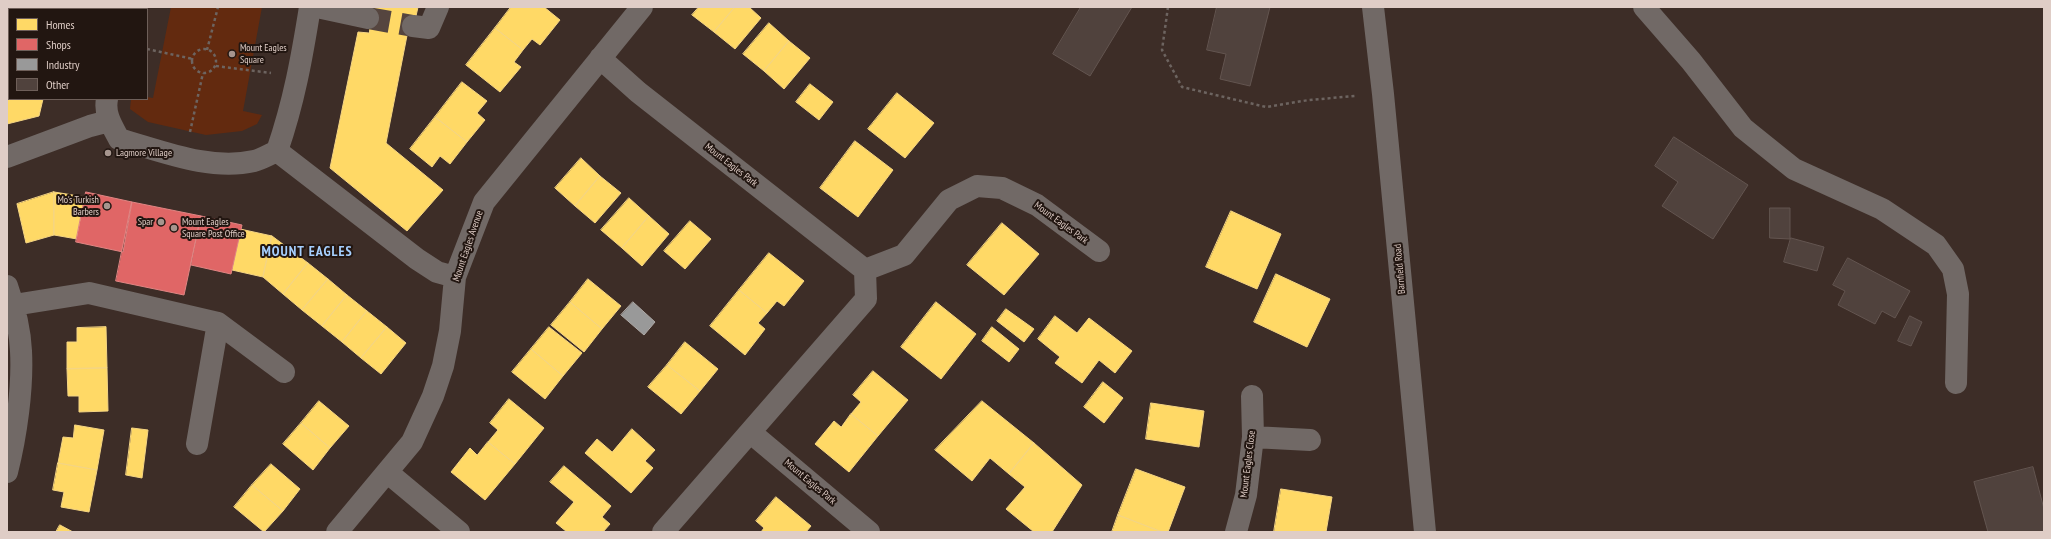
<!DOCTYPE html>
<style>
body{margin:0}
#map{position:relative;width:2051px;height:539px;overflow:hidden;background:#3d2d27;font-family:"PT Sans Narrow",sans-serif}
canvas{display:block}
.frame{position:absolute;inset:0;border:8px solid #dfcdc6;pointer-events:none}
.legend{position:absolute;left:8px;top:8px;width:140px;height:92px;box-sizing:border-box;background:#221611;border:1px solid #6e5f59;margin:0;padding:5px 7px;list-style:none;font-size:12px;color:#dfcdc6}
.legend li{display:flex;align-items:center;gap:8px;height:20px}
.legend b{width:20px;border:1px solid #6e5f59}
</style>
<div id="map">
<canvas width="2051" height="539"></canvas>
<div class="frame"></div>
<ul class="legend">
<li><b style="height:11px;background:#ffd966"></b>Homes</li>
<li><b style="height:11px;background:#e06666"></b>Shops</li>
<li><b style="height:11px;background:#999"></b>Industry</li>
<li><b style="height:11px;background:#50423d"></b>Other</li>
</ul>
</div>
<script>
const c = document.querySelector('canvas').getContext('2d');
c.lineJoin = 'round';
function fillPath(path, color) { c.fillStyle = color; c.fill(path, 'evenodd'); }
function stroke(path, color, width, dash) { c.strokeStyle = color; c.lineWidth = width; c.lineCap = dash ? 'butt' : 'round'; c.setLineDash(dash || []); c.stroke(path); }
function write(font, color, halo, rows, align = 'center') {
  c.font = font + ' "PT Sans Narrow",sans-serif'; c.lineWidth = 4; c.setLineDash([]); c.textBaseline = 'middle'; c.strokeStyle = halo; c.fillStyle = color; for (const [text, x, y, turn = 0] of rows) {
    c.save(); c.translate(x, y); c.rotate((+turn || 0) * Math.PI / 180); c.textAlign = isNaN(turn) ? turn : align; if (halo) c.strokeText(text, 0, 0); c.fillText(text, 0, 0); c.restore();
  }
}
fillPath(new Path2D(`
 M171,7H262L243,111L262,115L257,124L242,131L206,135L148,122L130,109L131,99H147V97L153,98Z`), '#632a0f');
const homes = new Path2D(`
 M22,7H38L49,9H21Z
 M373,7H418L416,16L411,15L386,143L443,190L407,231L330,168L358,32L369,33Z
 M511,7H544L560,20L540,45L532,39L523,50L495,28Z
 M699,7H735L714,32L692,15Z
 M735,7H749L761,18L735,49L714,32Z
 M769,23L789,41L764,71L743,54Z
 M495,28L523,50L514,62L521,67L500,92L466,65Z
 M789,41L810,58L784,89L764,71Z
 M9,72V99H43L39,116L7,124V78Z
 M462,82L487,101L477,113L485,120L467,142L435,117Z
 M810,84L833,102L819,120L796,102Z
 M897,93L934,123L905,158L868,129Z
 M435,117L467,142L450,164L440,156L432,167L410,149Z
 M855,141L893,170L858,217L820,188Z
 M581,158L600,176L575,206L555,188Z
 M600,176L621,193L595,223L575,206Z
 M54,192L85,197L77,239L54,235Z
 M54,192V235L26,243L17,204Z
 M629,198L649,216L622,248L601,230Z
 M1231,211L1281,234L1257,289L1206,267Z
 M649,216L669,234L642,266L622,248Z
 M690,221L711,239L685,269L664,251Z
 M1002,223L1039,254L1004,295L967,265Z
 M240,229L272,236L263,277L232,270Z
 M272,236L308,263L283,294L263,277Z
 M769,253L804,281L784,306L777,301L767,313L739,290Z
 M308,263L328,279L302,310L283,294Z
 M1276,274L1330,299L1307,347L1254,322Z
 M328,279L347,295L322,326L302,310Z
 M588,279L621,306L602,329L570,302Z
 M739,290L767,313L758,323L765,329L745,355L710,326Z
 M347,295L367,311L342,342L322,326Z
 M570,302L602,329L584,352L551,325Z
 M936,302L976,334L941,379L901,347Z
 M1006,309L1034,329L1024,342L997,321Z
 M367,311L387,327L361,358L342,342Z
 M1055,316L1077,333L1089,318L1132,351L1115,373L1099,360L1082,383L1055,363L1060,357L1038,339Z
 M106,327L107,368L67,369V342H77V328Z
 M387,327L406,343L381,374L361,358Z
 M549,327L582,353L563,376L531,349Z
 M992,327L1019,349L1009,362L982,341Z
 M685,342L718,369L700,391L667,365Z
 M531,349L563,376L545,399L512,372Z
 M667,365L700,391L681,414L648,387Z
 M107,368L108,411L79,412V396H68L67,369Z
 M873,371L908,400L878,436L851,414L861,402L853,395Z
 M1103,382L1123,398L1104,423L1084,407Z
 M509,399L544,428L515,464L488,442L498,430L490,423Z
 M319,401L349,426L330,448L301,423Z
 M982,401L1034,443L1009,474L990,458L972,481L935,450Z
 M1151,403L1204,411L1199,447L1146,439Z
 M851,414L878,436L849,472L815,444L834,421L841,427Z
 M301,423L330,448L313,470L283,444Z
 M75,425L104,430L97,470L58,463L63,437L73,438Z
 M132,428L148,430L142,478L126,475Z
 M632,429L655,450L645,461L653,468L631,493L585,453L597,439L612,452Z
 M488,442L515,464L485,500L451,472L470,448L477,455Z
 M1034,443L1082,485L1052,532H1034L1006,509L1025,487L1009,474Z
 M58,463L97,470L89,512L61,507L64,492L53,490Z
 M271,464L300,489L283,511L252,485Z
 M564,466L611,506L602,517L610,524L603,532H567L556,523L574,502L550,482Z
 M1136,469L1185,487L1168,532H1162L1118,515Z
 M252,485L283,511L264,532L234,507Z
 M1281,489L1332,497L1326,532H1274Z
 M776,497L811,526L806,532H761L764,528L756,521Z
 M1118,515L1162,532H1112Z
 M60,525L73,532H56Z`);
fillPath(homes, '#ffd966');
stroke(homes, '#f5d583', 1);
const shops = new Path2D(`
 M86,192L132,202L123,252L76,242Z
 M132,202L201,216L184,295L116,281Z
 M201,216L242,225L231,274L191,265Z`);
fillPath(shops, '#e06666');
stroke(shops, '#e08583', 1);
const industry = new Path2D(`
 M633,302L655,322L644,335L621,315Z`);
fillPath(industry, '#999');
stroke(industry, '#aea9a6', 1);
const building = new Path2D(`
 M1081,7H1132L1090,76L1053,54Z
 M1217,7H1270L1250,86L1220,79L1226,54L1207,50Z
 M1674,137L1748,185L1713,239L1662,206L1678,182L1655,166Z
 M1770,208H1790V239L1770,238Z
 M1791,238L1824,247L1817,271L1784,262Z
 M1848,258L1910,291L1895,318L1882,311L1875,324L1838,305L1845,291L1833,285Z
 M1910,316L1922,322L1911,346L1898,341Z
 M2033,467L2044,509V532H1988L1974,482Z`);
fillPath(building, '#50423d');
stroke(building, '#635550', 1);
stroke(new Path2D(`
 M368,18L413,26`), '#55453f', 22, [22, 11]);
stroke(new Path2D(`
 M1168,7L1162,50L1182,87L1266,107L1309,100L1355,96
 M147,49L193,59
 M192 61a12 12 0 1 1 24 0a12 12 0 1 1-24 0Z
 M207,50L218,7
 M216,66L271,73
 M190,132L203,73`), '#6d6460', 2.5, [3, 3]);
stroke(new Path2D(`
 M317,7L368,18
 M1373,7L1383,94L1425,532
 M1644,7L1691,61L1743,128L1794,169L1882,209L1936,245L1953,269L1958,294L1956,383
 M124,9V7
 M413,26L429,28L438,7
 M600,58L638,92L865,270L866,299L663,532
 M107,99C104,114 112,126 119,139C162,151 210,171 254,161C262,159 270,154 277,151C294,102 302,57 310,7
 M277,151L417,259L437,272L455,277
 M7,157L90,126L109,121
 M865,270L904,255L949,200L977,186L1002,188L1037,205L1099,251
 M7,286C14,306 20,329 21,351C23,388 16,437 7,472
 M14,305L89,293L218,323L284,372
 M750,432L869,532
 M1253,437L1310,440
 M197,444L218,323
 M387,472L459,532
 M337,532L412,442L433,396L443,366L450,331L455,277L484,202L642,7
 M1236,532L1246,495L1253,437L1252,396`), '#716966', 22);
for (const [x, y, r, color] of [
 [232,54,4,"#a6958e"],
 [108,153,4,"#a6958e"],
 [107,206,4,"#a6958e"],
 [161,222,4,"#a6958e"],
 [174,228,4,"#a6958e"]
]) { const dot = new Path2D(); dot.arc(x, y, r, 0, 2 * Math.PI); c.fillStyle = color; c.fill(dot); stroke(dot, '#221611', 1.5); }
write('10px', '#dfcdc6', '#221611', [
 ["Mount Eagles",240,48],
 ["Square",240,60],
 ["Lagmore Village",116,153],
 ["Mo's Turkish",99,200,"right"],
 ["Barbers",99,212,"right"],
 ["Spar",153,222,"right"],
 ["Mount Eagles",182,222],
 ["Square Post Office",182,234]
], 'left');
write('10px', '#dfcdc6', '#221611', [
 ["Mount Eagles Park",731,165,38],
 ["Mount Eagles Park",1061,223,36],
 ["Mount Eagles Avenue",468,246,-71],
 ["Barnfield Road",1400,269,-95],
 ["Mount Eagles Close",1248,464,-83],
 ["Mount Eagles Park",810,482,40]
]);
c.letterSpacing = '1px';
write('bold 14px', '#a6cffe', '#221611', [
 ["MOUNT EAGLES",307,252]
]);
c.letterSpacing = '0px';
</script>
